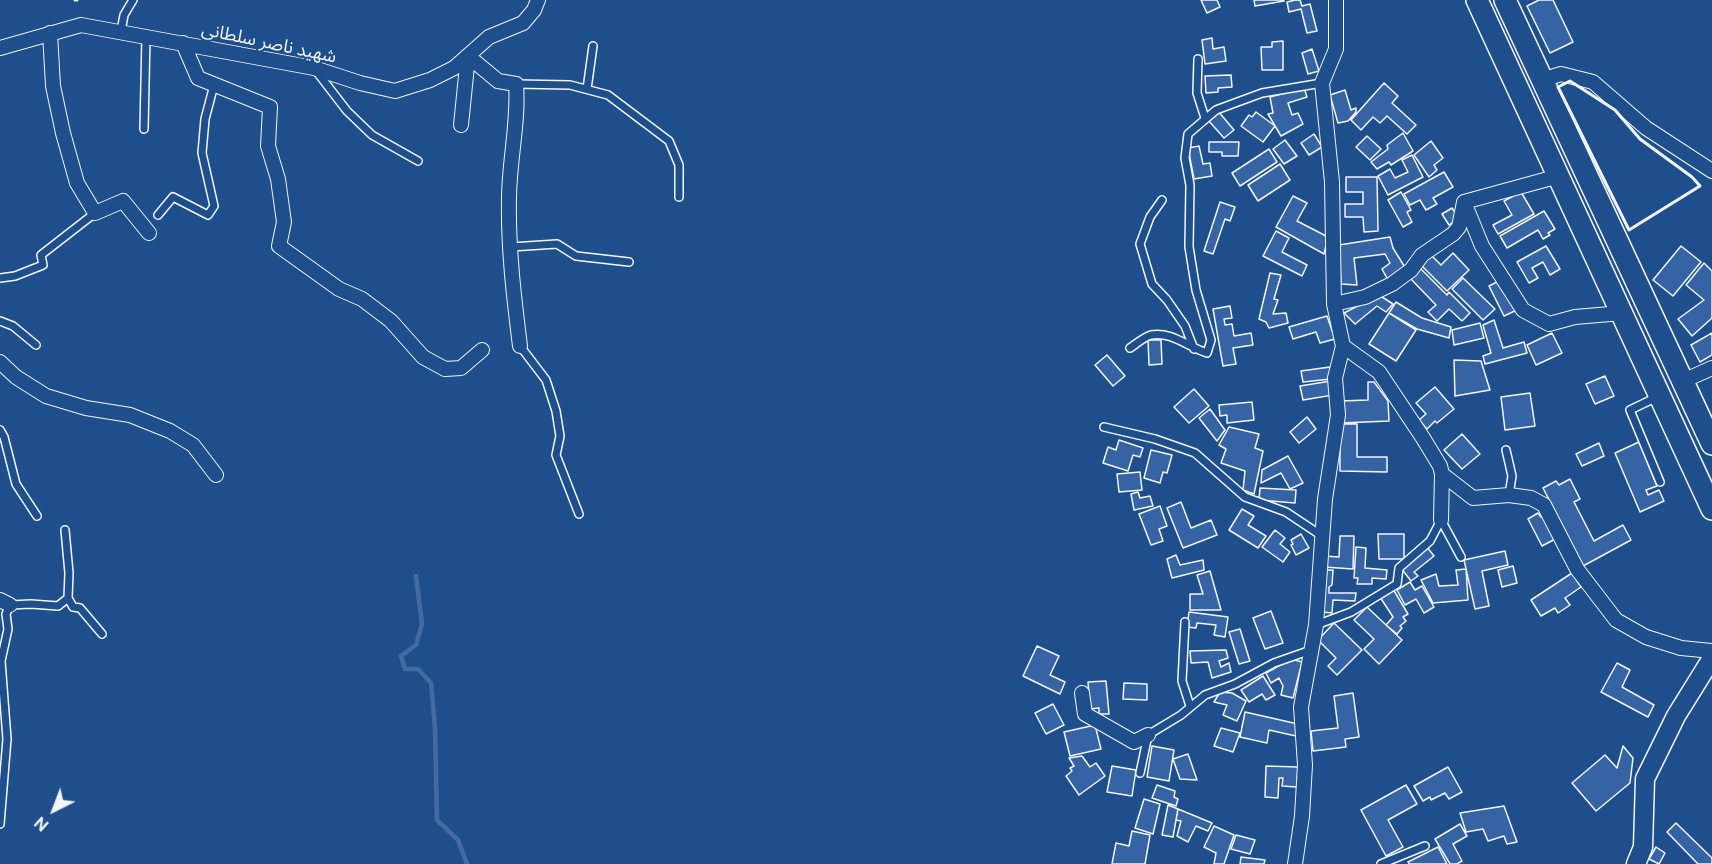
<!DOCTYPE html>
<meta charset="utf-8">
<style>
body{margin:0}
#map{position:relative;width:1712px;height:864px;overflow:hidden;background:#1f4e8c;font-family:"Public Sans",sans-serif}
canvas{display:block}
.north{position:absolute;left:24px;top:780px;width:60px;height:60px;-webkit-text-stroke:4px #1f4e8c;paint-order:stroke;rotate:222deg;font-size:16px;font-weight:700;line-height:24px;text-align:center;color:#f2f6ff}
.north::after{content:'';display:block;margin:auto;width:21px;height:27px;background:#f2f6ff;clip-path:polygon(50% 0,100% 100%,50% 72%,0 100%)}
</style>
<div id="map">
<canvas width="1712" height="864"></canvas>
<div class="north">N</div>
</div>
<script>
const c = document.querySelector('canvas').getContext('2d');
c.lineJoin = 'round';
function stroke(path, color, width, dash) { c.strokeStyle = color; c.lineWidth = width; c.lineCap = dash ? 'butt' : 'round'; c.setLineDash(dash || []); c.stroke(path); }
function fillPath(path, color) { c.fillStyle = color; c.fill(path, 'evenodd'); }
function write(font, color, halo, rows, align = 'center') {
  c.font = font + ' "Public Sans","Noto Sans Arabic",sans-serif'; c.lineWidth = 4.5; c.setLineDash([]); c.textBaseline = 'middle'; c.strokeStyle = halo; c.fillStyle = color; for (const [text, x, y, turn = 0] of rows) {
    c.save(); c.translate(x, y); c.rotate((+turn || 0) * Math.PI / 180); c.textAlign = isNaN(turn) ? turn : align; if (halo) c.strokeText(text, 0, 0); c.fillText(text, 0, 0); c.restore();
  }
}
stroke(new Path2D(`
 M416,576L422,624L416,645L401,656L405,669H418L431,683L435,728L437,820L458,840L467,864`), '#446ba0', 4.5);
const building = new Path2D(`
 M1201,0H1217L1220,7L1207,13Z
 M1254,0H1284V1L1255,6Z
 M1295,0H1300L1302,6L1310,4L1317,31L1307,33L1301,9L1289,12L1287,2Z
 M1539,0H1553L1573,42L1550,53L1527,6Z
 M1212,38L1213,49L1224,47L1226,61L1205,64L1202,40Z
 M1283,41V70H1262L1261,47H1272V42Z
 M1312,49L1319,71L1308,74L1302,53Z
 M1231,75L1232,87L1218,88V92L1206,93L1205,76Z
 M1384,83L1398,96L1392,103L1416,125L1407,134L1387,116L1380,123L1373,117L1361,130L1351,120Z
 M1304,88L1307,97L1288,103L1292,115L1298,113L1303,124L1281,136L1268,114L1273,113L1270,97Z
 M1345,90L1351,110L1356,108V112L1348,121L1338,123L1330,95Z
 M1218,111L1234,130L1224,138L1208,120Z
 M1256,112L1275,126L1263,142L1241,126L1249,115L1252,117Z
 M1403,133L1413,151L1391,165L1389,162L1377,169L1371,162L1388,149L1387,145Z
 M1314,134L1322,147L1309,155L1301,143Z
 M1367,136L1381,149L1370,160L1356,147Z
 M1285,140L1297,156L1284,164L1273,149Z
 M1431,141L1443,158L1434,165L1437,170L1429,177L1414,155Z
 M1209,142H1239L1238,156H1222V152H1209Z
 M1199,146L1203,164L1210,163L1212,176L1194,179L1188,148Z
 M1269,149L1277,162L1240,186L1232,173Z
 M1412,155L1423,177L1388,195L1378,176L1390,169L1395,178L1408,172L1402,160Z
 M1280,164L1290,180L1258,201L1248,185Z
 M1444,172L1453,187L1433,198L1437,204L1426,210L1420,200L1410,205L1404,194Z
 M1346,177H1377L1378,231L1364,232L1363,217H1345V204H1363V192H1346Z
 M1401,192L1411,210L1407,212L1412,222L1403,227L1388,200Z
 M1521,192L1534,214L1498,234L1493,225L1512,215L1504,201Z
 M1293,196L1307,203L1297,221L1328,237L1324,254L1276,227Z
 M1220,202L1235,207L1230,221L1225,219L1213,254L1204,251Z
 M1452,208L1459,218L1449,225L1442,214Z
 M1544,211L1555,229L1548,233L1550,235L1543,239L1538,230L1507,248L1500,236Z
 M1276,231L1289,238L1282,252L1307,265L1302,276L1263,256Z
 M1390,237L1393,248L1406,269L1388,280L1382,269L1390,263L1385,254L1354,258L1357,285L1341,284L1339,245Z
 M1546,246L1560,269L1550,275L1543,262L1532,268L1538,278L1529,283L1517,262Z
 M1681,246L1701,262L1673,296L1653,280Z
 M1429,253L1441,265L1453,253L1469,270L1447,291L1419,263Z
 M1704,263L1712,271V318L1692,336L1678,319L1704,300L1686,285Z
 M1419,267L1447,295L1449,292L1470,313L1462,321L1449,309L1437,321L1428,312L1436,305L1409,277Z
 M1270,273L1281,275L1274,299L1278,300L1273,314L1286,313L1288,323L1269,328L1266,322L1259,319Z
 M1463,278L1495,309L1483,320L1452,289Z
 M1501,280L1517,310L1504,316L1489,286Z
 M1379,295L1393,304L1386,312L1377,306L1355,324L1344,313Z
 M1396,302L1422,318L1451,327L1449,338L1417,329L1389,313Z
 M1230,306L1232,318L1224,319L1225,325L1232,324L1234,336L1251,333L1253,345L1233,348L1236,364L1223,366L1213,309Z
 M1389,313L1416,330L1396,361L1369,344Z
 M1327,316L1335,339L1320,343L1316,332L1293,339L1289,327Z
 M1494,320L1503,348L1524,342L1527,353L1485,364L1483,356L1491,353L1483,325Z
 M1480,323L1484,338L1454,345L1452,330Z
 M1552,333L1562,353L1536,365L1527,345Z
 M1712,333V355L1700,362L1691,345Z
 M1148,340H1161L1162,364L1149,365Z
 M1107,355L1125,376L1113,386L1095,365Z
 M1454,360L1481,361L1490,390L1455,396Z
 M1330,367L1331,379L1303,382L1301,371Z
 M1605,376L1614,396L1595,404L1586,384Z
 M1331,381L1333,395L1303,400L1300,386Z
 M1368,382H1374L1388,401L1389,421L1341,423L1340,401L1368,400Z
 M1435,387L1454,409L1437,423L1435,421L1427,429L1419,420L1426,414L1416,403Z
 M1194,389L1209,406L1189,423L1174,407Z
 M1530,393L1535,426L1505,430L1501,397Z
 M1252,402L1254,420L1227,423V415L1220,416L1219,405Z
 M1210,409L1225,430L1217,441L1199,418Z
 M1307,417L1316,429L1299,443L1290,432Z
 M1340,424H1357V457H1387V472L1340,471Z
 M1229,427L1259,434L1255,448L1263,451L1254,494L1243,490L1245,471L1221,463L1226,449L1219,445Z
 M1462,434L1480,454L1462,469L1444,450Z
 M1119,440L1143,448L1140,457L1133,455L1128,471L1103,463L1108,447L1116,450Z
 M1639,442L1657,486L1646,490L1648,495L1659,490L1664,501L1640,512L1615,453Z
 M1599,443L1604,456L1582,466L1576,454Z
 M1151,450L1172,455L1167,473L1163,472L1160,483L1144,478Z
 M1288,456L1303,483L1290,489L1281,473L1261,483L1262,470Z
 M1140,472L1142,490L1119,492L1117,474Z
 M1570,479L1580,499L1574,502L1594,541L1623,525L1631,540L1583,566L1543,488L1556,481L1559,485Z
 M1260,488L1296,490L1295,503L1259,500Z
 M1138,492L1140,498L1150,496L1153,506L1134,510L1131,494Z
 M1181,502L1191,528L1211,520L1217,535L1183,548L1167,508Z
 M1160,506L1167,526L1159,529L1163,541L1151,545L1139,514Z
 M1242,509L1254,516L1248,525L1266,536L1258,548L1229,530Z
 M1538,513L1541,517L1545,515L1557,538L1542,546L1528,519Z
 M1275,530L1285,538L1280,544L1290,552L1283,562L1262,547Z
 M1301,534L1309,548L1296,555L1291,545L1293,544L1291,540Z
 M1378,534H1404V559H1379Z
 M1340,536H1354L1353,569L1324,567V556L1339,557Z
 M1356,547L1366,548L1365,568L1387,570L1386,579L1372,578V584H1357L1358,578H1354Z
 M1427,547L1434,556L1414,572L1418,576L1411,581L1401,568Z
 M1505,551L1508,565L1482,571L1489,606L1475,609L1464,560Z
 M1176,555L1180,565L1203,560L1204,570L1172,578L1167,559Z
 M1513,566L1517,583L1502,587L1498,570Z
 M1466,569L1468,600L1433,603L1421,580L1436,574L1439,586L1458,585L1456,570Z
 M1323,570H1333L1332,585L1329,587V593H1356L1355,601L1333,600L1332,613L1322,612Z
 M1210,571L1221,610H1190V594H1203L1197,575Z
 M1572,573L1581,587L1565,598L1570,605L1558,613L1555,608L1541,616L1531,600Z
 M1410,582L1415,590L1422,586L1434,607L1424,613L1416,599L1405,605L1397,590Z
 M1393,589L1408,614L1403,617L1406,621L1400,626L1402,628L1397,634L1386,625L1393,617L1380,597Z
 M1367,607L1402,640L1379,664L1364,649L1374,639L1354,620Z
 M1271,611L1283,643L1265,649L1253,618Z
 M1189,612L1228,617L1225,637L1214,635L1216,625L1197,623L1196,628L1187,627Z
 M1334,623L1362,650L1337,675L1328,666L1336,658L1318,640Z
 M1240,629L1250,661L1239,664L1229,632Z
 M1037,646L1059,656L1050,675L1065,682L1060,694L1023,676Z
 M1226,650L1228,658L1219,661L1221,667L1229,663L1231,672L1212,678L1208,662L1191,663L1190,651Z
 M1291,659L1302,662L1293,698L1281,695L1283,686L1279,678L1271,683L1266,673Z
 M1617,663L1630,670L1622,687L1654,705L1648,717L1601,692Z
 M1263,676L1275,695L1266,700L1262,694L1249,702L1241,690Z
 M1106,681L1109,714H1099V708L1090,709L1088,682Z
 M1124,683L1147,684V700L1123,699Z
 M1220,692L1232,693L1246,701L1237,721L1223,715L1227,705L1214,702Z
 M1353,693L1359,737L1345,739L1346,747L1313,751L1311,731L1338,728L1334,696Z
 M1053,704L1064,725L1046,734L1035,713Z
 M1245,712L1298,724L1296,736L1269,730L1267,743L1240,737Z
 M1095,725L1101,749L1070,756L1064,732Z
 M1221,728L1240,733L1233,752L1214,746Z
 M1152,746L1174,750L1169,781L1147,777Z
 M1623,746L1633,758L1630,783L1596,811L1572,783L1605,755L1617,768Z
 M1188,754L1197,780L1180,779L1173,759Z
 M1082,756L1090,767L1096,763L1105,776L1079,795L1066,776L1072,771L1070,768L1074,766L1069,758Z
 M1112,766L1136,770L1132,796L1107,792Z
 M1266,766L1298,767L1297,787L1282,786L1283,778H1279L1278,798L1265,797Z
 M1448,767L1462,792L1449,799L1445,793L1431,800L1430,797L1423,801L1414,786Z
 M1157,785L1175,791L1174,797L1178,799L1176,806L1152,798Z
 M1406,785L1417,804L1388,820L1403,847L1386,856L1361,810Z
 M1144,799L1160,804L1153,834L1135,828Z
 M1168,805L1178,809L1173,837L1162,835Z
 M1504,806L1517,842L1507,844L1504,836L1488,841L1483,829L1466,832L1460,813Z
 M1178,809L1212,823L1208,831L1196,826L1188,842L1177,836L1181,821L1176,820Z
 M1676,823L1712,858V864H1698L1667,832Z
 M1460,824L1467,836L1453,844L1462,861L1457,864H1450L1435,839Z
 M1214,826L1234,835L1224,864H1214L1216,853L1204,847Z
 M1132,831L1150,835L1145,864H1112L1116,843L1129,846Z
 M1236,835L1255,840L1250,854L1231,849Z
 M1438,847L1447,864H1409L1408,862Z
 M1656,847L1665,853L1659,864L1649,859Z
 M1241,857L1265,860L1264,864H1240Z`);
fillPath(building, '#3563a3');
stroke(building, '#f2f6ff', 1.5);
const lane = new Path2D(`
 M121,31L124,15L133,0
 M1198,59L1197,93L1205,118
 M317,72L347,111L372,135L418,161
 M516,84L570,85L608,95L669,141L679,165V197
 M587,89L593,46
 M144,129L146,36
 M1162,200L1150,217L1140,244L1152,284L1167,300L1185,326L1194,349
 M158,215L173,197L208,215L214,206L202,153L205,119L214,85
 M511,247L557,244L576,256L629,262
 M0,278L15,276L43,265L41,255L95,213
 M0,321L13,326L36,345
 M520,346L546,380L556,411L560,436L556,455L579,514
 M1130,348C1136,344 1144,337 1151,335C1171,331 1188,347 1207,353L1211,340L1196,290L1189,247L1190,185L1185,158L1188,134L1216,110L1262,93L1322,83
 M1657,397L1630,410L1660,482
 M1104,427L1155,439L1195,453L1245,497L1286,512L1322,536
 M0,430L4,437L16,484L37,516
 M1506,450L1512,476L1509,495
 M1441,520L1461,557
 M68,598L73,607L80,608L102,634
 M1185,622L1182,681L1190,706
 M1316,625L1351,612L1397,584L1399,568L1430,541L1441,520
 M1140,773L1148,735L1181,715L1205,695L1235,684L1274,663L1311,650
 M0,824L7,739L1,661L8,629L6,614L10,605L31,604L58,606L68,598L69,573L65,530
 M1381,864L1425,846`);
const street = new Path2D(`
 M1336,0V49L1322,83L1332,182L1334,304L1343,346L1379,372L1423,438L1440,466L1442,474L1473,498L1509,495L1531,498L1544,505L1577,569L1616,620L1646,637L1681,648L1712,651
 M50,33L53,86L63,133L77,183L95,213L123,201L149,233
 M183,43L198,78L270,107L268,146L278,179L284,222L279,246L339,289L362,299L391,321L423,357L445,369L461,368L482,350
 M0,48L81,25L314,68L360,83L395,91L430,80L454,68L489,37L523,23L534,10L538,0
 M1542,80L1561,74L1593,82L1646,128L1712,171
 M461,125L468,56L498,81L516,84C519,122 509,161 509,199C508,248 514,298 520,346
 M1464,202L1482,246L1523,310L1549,324L1575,317L1622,313
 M1464,202L1559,176
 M1334,304L1365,297L1392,284L1411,270L1422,255L1453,234L1459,227L1464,202
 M0,362L16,377L46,396L86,408L130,415L170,431L193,445L216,475
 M1683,381L1712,368
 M1441,520L1442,474
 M0,600L10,605
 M1082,693L1085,714L1134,742L1148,735
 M1295,864L1302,816L1305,765L1301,707L1316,625L1325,499L1338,415L1335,378L1343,346`);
const secondary = new Path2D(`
 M1636,864L1643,847L1645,779L1676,716L1712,658`);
const primary = new Path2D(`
 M1477,0L1712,509
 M1505,0L1712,444`);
stroke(lane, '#f2f6ff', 10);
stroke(street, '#f2f6ff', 16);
stroke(secondary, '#f2f6ff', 21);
stroke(primary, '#f2f6ff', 24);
stroke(lane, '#1f4e8c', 7);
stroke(street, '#1f4e8c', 14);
stroke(secondary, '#1f4e8c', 18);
stroke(primary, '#1f4e8c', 21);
stroke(new Path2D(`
 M75,0H77
 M1570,81L1615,110L1640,139L1692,177L1700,186L1629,230L1558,87Z`), '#f2f6ff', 3);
write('18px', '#f2f6ff', '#1f4e8c', [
 ["شهید ناصر سلطانی",269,43,12]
]);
</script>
